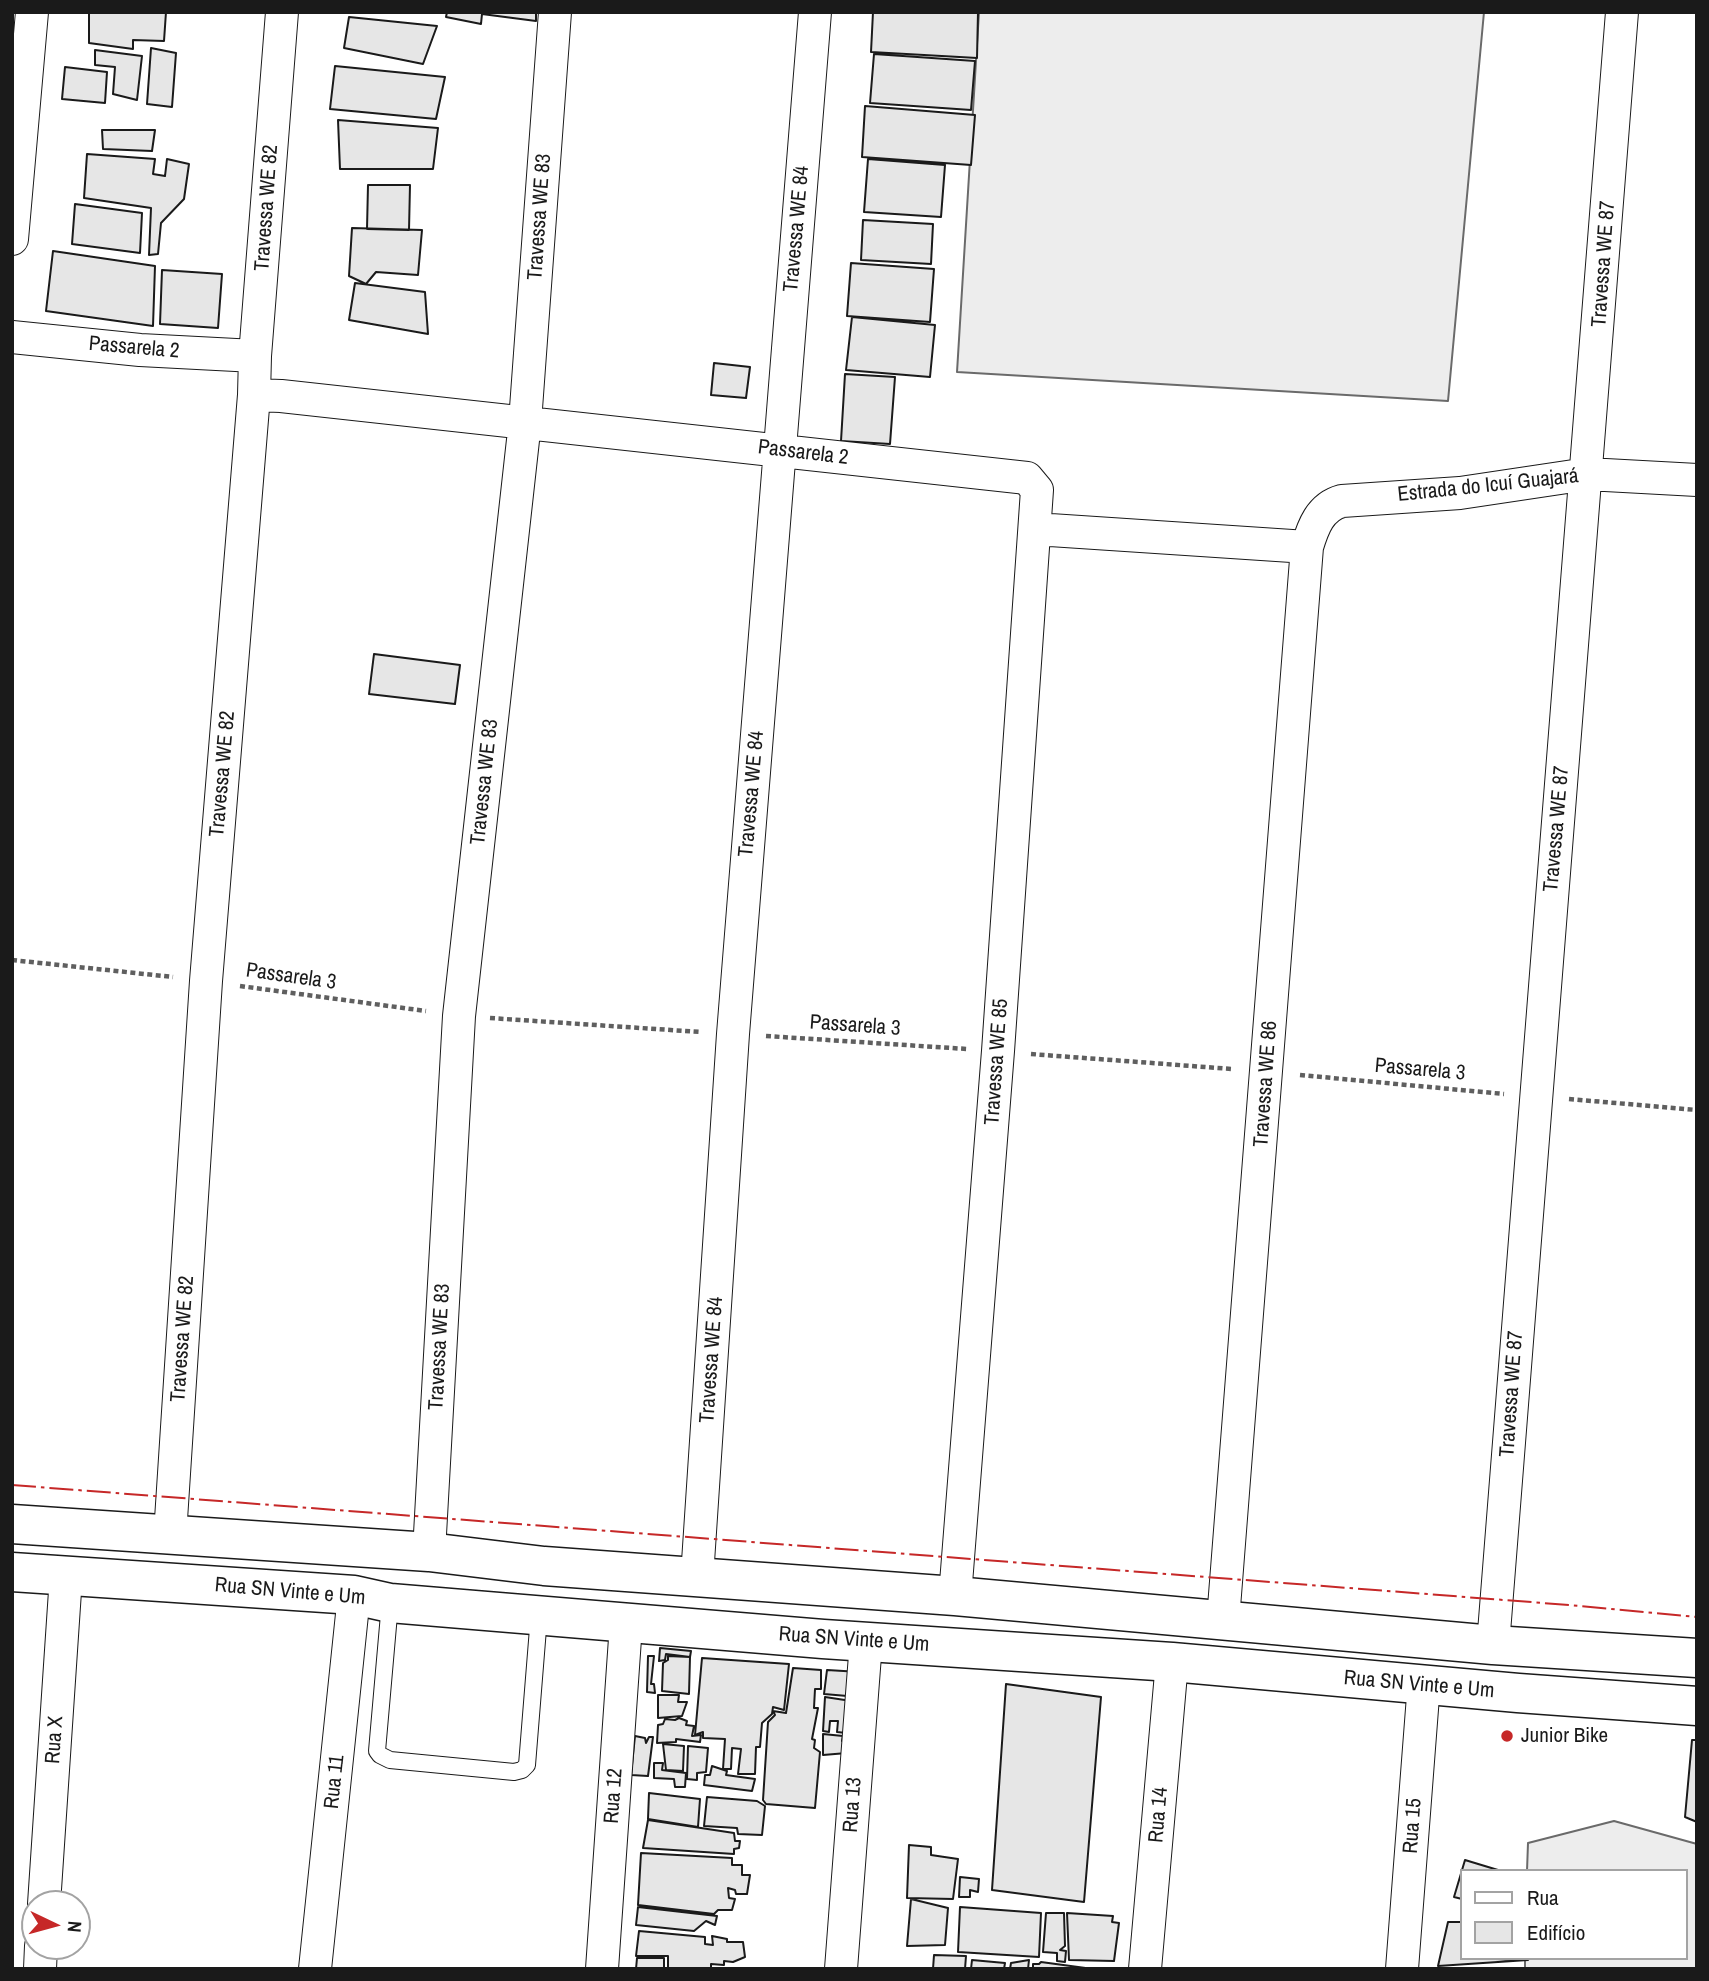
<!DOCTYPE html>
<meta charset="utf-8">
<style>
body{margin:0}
#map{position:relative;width:1709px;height:1981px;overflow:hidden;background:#fff;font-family:"Archivo Narrow",sans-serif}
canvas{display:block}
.frame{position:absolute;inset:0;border:14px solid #1a1a1a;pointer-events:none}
.legend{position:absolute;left:1460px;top:1869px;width:228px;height:91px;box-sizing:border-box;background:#fff;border:2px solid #a3a3a3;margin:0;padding:9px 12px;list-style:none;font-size:21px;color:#1a1a1a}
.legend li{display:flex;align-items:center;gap:14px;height:35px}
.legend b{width:35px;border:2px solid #a3a3a3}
.north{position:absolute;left:21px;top:1890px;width:70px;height:70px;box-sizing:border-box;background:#fff;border:2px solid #a3a3a3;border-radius:50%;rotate:95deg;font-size:19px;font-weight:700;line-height:28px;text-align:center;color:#1a1a1a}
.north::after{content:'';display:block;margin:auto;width:24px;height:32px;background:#c62828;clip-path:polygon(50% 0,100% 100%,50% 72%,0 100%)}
</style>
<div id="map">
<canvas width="1709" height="1981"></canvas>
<div class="frame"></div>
<ul class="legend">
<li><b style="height:9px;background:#fff"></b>Rua</li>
<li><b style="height:19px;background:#e6e6e6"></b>Edifício</li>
</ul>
<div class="north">N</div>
</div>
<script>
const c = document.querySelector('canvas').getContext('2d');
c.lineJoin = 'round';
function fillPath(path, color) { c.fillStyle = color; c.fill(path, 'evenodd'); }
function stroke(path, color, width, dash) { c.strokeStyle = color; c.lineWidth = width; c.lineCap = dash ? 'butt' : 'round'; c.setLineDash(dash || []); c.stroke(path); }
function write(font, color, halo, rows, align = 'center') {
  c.font = font + ' "Archivo Narrow",sans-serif'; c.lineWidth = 5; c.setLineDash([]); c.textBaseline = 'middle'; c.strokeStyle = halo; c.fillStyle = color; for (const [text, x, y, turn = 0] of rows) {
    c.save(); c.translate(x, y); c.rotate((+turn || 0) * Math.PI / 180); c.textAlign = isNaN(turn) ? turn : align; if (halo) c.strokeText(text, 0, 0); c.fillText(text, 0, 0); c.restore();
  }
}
const built = new Path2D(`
 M979,12H1484L1448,401L957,372Z
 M1614,1821L1697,1844V1969H1525V1958H1686V1871H1527L1528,1843Z`);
fillPath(built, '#ededed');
stroke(built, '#6a6a6a', 2);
const building = new Path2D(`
 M89,12H166L164,41L133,40V49L89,43Z
 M447,12H536V21L482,14L481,24L446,17Z
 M873,12H978L977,58L871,52Z
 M349,17L437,26L423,64L344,48Z
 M151,48L176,53L172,107L147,104Z
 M95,50L142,56L137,100L113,94L115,67L95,65Z
 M874,54L975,61L971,110L870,103Z
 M335,66L445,77L436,119L330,109Z
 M65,67L107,72L105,103L62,99Z
 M865,106L975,115L971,165L862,157Z
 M338,120L438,128L433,169H340Z
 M102,130H155L152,151L103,149Z
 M87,154L155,159L153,174L165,176L167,159L189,164L184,199L161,223L158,254L149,255L151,208L84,198Z
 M868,159L945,165L941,217L864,212Z
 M368,185H410L409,230L367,229Z
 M75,204L142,213L140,253L72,244Z
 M863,220L933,224L931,264L861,260Z
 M352,228L422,230L418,275L376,272L366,284L349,276Z
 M53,251L155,266L153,326L46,311Z
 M851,263L934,269L930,322L847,316Z
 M162,270L222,274L218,328L160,324Z
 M355,283L425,292L428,334L349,320Z
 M852,317L935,325L930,377L846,370Z
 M714,363L750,367L746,398L711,395Z
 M845,374L895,377L890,444L841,441Z
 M374,654L460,665L455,704L369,694Z
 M660,1648L691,1651L690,1657L666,1654L665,1660L659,1661Z
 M648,1656H654L651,1684H654L655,1693L647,1692Z
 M668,1656L690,1657L689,1694L662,1691L663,1663L668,1660Z
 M702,1658L789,1664L784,1710L773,1707L772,1714L762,1723L760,1747H756L755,1774H738L741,1749L732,1748L731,1769H723L725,1739L703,1738V1732L695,1735Z
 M793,1668L821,1670V1689H815L814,1708H818L812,1739L815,1740L814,1748L820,1752L815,1808L766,1804L763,1800L768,1722L775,1715L773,1711L786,1713Z
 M827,1670L860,1672L859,1697L824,1694Z
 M1006,1684L1101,1697L1084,1902L992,1890Z
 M658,1695H679L678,1702H687L682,1716L658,1718Z
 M825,1697L858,1702L855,1734L837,1732L838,1721H830L829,1732L823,1731Z
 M679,1718L687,1721L686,1725L694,1726L692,1736L701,1735L700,1742L676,1739V1742L657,1743L658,1725L663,1724L665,1719L675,1720Z
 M823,1734L843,1736L842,1741L846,1742L847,1753L823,1755Z
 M635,1736L645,1738L646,1743L649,1737H653L648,1776L631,1775Z
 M1692,1740H1697V1822L1685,1817Z
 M663,1744L684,1746L683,1771L666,1770Z
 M688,1746L708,1748L706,1772L697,1773V1780L687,1779Z
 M654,1763H663L662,1770L686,1773L685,1787H675L674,1779L654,1778Z
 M712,1766L727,1771L726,1775L755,1779L752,1791L704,1785L705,1775H710Z
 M649,1793L700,1799L698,1827L648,1819Z
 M707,1797L757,1801L765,1806L762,1835L738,1834L737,1828L704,1826Z
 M648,1820L734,1833L735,1841H740L739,1848L734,1849V1854L643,1848Z
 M909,1845L931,1847V1855L958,1859L953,1899L907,1898Z
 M641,1853L732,1858V1865H742V1875H750L747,1894H736L735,1890L728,1888L729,1898L735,1899L732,1910H718L714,1914L638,1905Z
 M1465,1860L1498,1870L1534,1871H1462V1899L1454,1897Z
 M960,1877L979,1879L978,1892L970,1890V1897H959Z
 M911,1899L948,1908L945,1945L907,1946Z
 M638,1907L717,1916L715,1925L706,1921L694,1931L636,1925Z
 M960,1907L1041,1913L1039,1957L958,1952Z
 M1046,1913H1064L1065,1946L1060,1950L1066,1951L1065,1962L1057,1961V1953L1043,1952Z
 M1067,1913L1113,1916L1112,1922L1119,1923L1114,1961L1069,1960Z
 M1448,1922H1462V1958L1528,1960L1438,1966Z
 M639,1931L705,1937V1944L713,1945L712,1936L727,1939V1942H743L745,1957L733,1962L724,1961V1965L711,1964V1969H668V1956H636Z
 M934,1955L966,1956L965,1969H933Z
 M637,1958H664V1969H636Z
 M972,1960L1005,1963L1004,1969H971Z
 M1029,1960L1028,1969H1010L1011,1963Z
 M1041,1962L1093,1969H1033V1964H1039Z`);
fillPath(building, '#e6e6e6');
stroke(building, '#1a1a1a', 2);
const service = new Path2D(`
 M390,1603L377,1751L380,1755L390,1760L514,1772L522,1770L527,1765L539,1616`);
const minor = new Path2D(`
 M12,239L32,12
 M12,337L140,350L255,356
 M254,395L281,396L1027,478L1037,490L998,1051L955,1596
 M1035,529L1307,547
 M170,1535L206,981L254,395L255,356L282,12
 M429,1552L459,1016L525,422L555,12
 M697,1577L733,1034L815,12
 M1223,1620L1307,547C1313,527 1320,507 1342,501L1460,493L1587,474L1697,480
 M1493,1645C1534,1101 1582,557 1622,12
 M44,1904L66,1576
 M40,1969L41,1946
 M315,1969L354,1595
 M602,1969L626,1624
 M841,1969L866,1642
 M1145,1969L1172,1662
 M1402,1969L1424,1683`);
const primary = new Path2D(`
 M12,1524L429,1552L544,1566L955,1596L1493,1645L1697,1658
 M12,1572L354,1595L390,1603L823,1639L1172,1662L1518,1693L1697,1706`);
stroke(service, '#1a1a1a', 18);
stroke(minor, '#1a1a1a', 34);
stroke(primary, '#1a1a1a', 41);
stroke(new Path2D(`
 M12,960L173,977
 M240,986L426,1011
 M490,1018L701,1032
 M766,1036L967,1049
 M1031,1054L1232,1069
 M1300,1075L1504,1094
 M1569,1099L1697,1110`), '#5f5f5f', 4.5, [5, 3.5]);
stroke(service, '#fff', 16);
stroke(minor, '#fff', 32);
stroke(primary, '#fff', 38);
stroke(new Path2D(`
 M12,1485L1569,1605L1697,1617`), '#c62828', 2, [24, 5, 3.5, 5]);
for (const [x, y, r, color] of [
 [1507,1736,7,"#c62828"]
]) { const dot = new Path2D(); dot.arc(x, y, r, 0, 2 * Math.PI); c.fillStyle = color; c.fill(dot); stroke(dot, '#fff', 2.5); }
write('21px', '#1a1a1a', '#fff', [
 ["Travessa WE 82",267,208,-86],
 ["Travessa WE 83",540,217,-86],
 ["Travessa WE 84",797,229,-85],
 ["Travessa WE 87",1604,264,-86],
 ["Passarela 2",134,348,5],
 ["Passarela 2",803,453,7],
 ["Estrada do Icuí Guajará",1488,486,-6],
 ["Travessa WE 82",223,774,-85],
 ["Travessa WE 83",485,782,-84],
 ["Travessa WE 84",752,794,-85],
 ["Travessa WE 87",1557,829,-85],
 ["Passarela 3",291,977,8],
 ["Passarela 3",855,1026,4],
 ["Travessa WE 85",997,1062,-86],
 ["Passarela 3",1420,1070,5],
 ["Travessa WE 86",1266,1084,-86],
 ["Travessa WE 82",183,1339,-86],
 ["Travessa WE 83",440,1347,-87],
 ["Travessa WE 84",712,1360,-86],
 ["Travessa WE 87",1512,1394,-86],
 ["Rua SN Vinte e Um",290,1592,5],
 ["Rua SN Vinte e Um",854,1640,4],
 ["Rua SN Vinte e Um",1419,1685,5],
 ["Rua X",55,1740,-86],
 ["Rua 11",335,1782,-84],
 ["Rua 12",614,1796,-86],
 ["Rua 13",853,1805,-86],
 ["Rua 14",1159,1815,-85],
 ["Rua 15",1413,1826,-86]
]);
write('21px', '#1a1a1a', '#fff', [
 ["Junior Bike",1521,1736]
], 'left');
</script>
